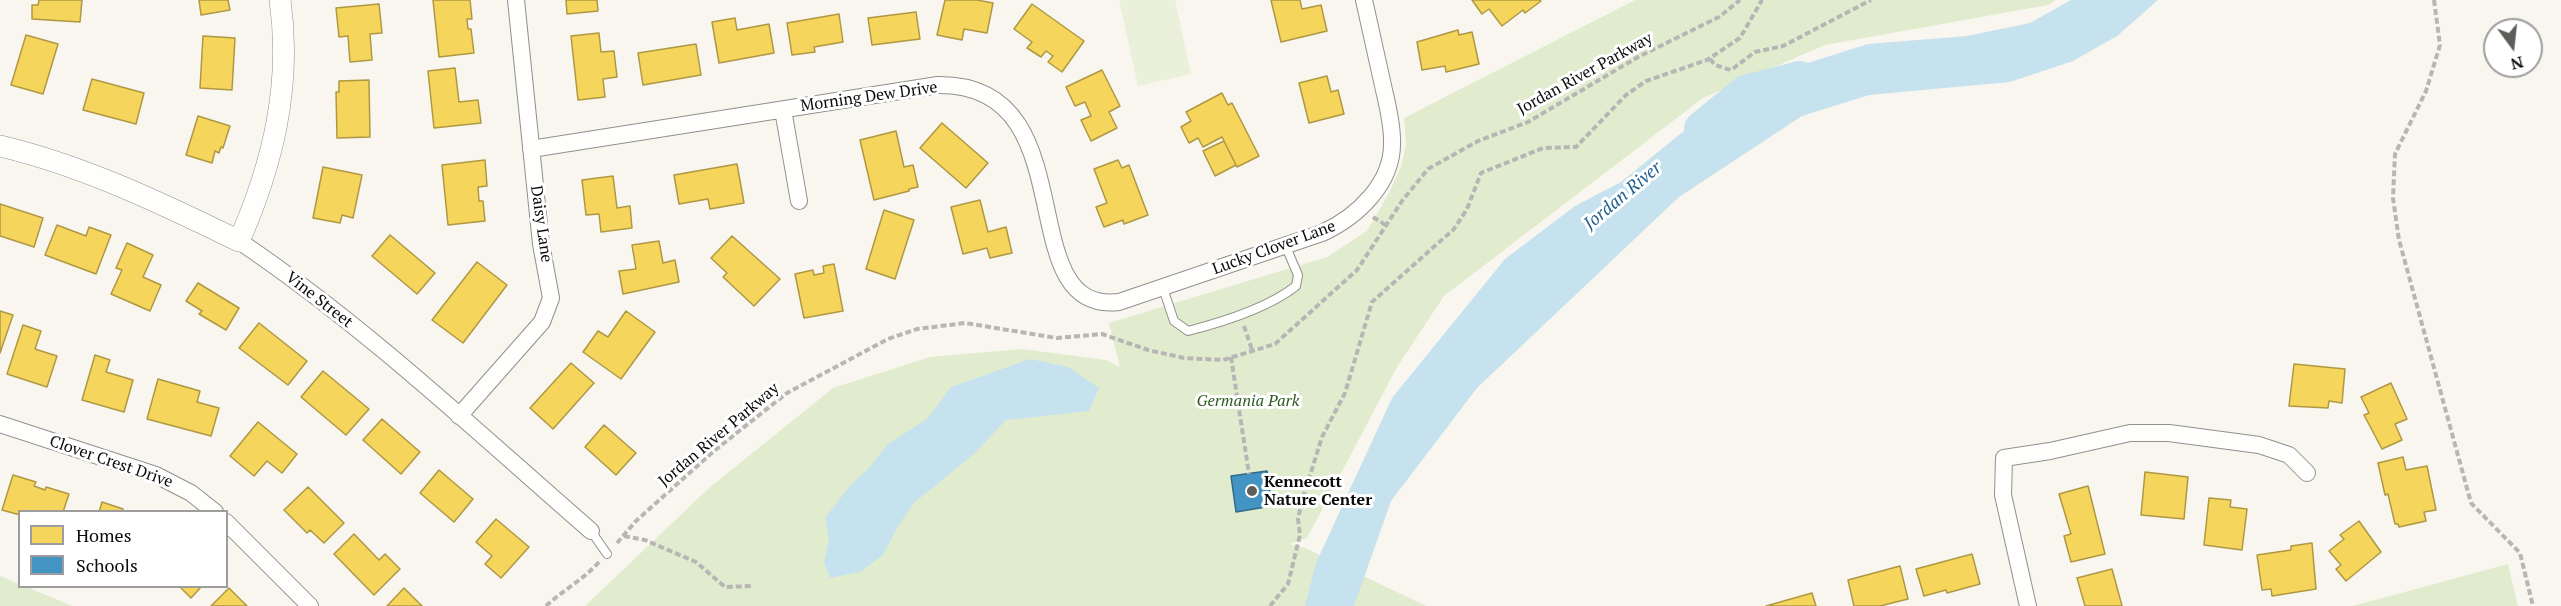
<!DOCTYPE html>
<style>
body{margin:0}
#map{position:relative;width:2561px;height:606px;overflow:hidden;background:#f8f6ee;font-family:"PT Serif",serif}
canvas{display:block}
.legend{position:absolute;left:18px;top:510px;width:210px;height:78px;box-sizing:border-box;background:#fff;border:2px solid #9d9d9d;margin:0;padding:8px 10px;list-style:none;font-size:18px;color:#0a0a0a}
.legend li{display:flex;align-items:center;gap:12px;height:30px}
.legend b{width:30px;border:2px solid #9d9d9d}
.north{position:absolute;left:2483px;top:18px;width:60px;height:60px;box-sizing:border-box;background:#fff;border:2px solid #9d9d9d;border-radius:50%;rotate:165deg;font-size:16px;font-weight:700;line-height:24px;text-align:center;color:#0a0a0a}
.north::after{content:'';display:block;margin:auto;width:21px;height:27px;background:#5d5d5a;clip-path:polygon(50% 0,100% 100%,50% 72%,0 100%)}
</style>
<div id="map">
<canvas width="2561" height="606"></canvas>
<ul class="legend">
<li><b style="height:16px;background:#f6d55c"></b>Homes</li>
<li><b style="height:16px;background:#4393c3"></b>Schools</li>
</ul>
<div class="north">N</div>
</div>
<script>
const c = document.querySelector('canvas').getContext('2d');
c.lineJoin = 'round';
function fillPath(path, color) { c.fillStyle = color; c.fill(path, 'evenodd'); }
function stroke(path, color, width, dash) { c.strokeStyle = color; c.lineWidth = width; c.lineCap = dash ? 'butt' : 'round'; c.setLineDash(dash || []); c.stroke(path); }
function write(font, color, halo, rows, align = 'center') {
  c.font = font + ' "PT Serif",serif'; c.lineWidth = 6; c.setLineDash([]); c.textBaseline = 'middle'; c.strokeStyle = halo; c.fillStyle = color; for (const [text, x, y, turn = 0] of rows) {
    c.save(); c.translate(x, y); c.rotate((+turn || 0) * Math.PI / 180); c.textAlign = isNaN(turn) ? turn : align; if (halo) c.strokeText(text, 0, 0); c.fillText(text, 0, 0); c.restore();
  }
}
fillPath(new Path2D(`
 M1635,0H2056L2048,5L1825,45L1703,98L1444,296L1397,367L1307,538L1289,544L1305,548L1426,606H585L709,488L833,388L930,357L1022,349L1106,360L1120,367L1109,323L1327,257L1367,231L1390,191L1402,164L1406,144L1404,118Z
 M2508,564L2518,606H2353Z
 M0,576L19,584L20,586L27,587L72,606H0Z`), '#e1eccf');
fillPath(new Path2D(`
 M1119,0H1175L1191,74L1138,86Z`), '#eaf0d9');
fillPath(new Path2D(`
 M2071,0H2158L2117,36L2073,61L2010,82L1869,95L1802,116L1679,197L1477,388L1391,501L1354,606H1305L1316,563L1392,398L1505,259L1575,206L1621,182L1690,126L1798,66L1868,44L1967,36L2030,23Z
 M1030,359L1068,367L1099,388L1089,411L1006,420L974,454L914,503L898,526L883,555L860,572L830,578L824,562L829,540L825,518L849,487L869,468L887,445L928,418L951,387Z`), '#c7e2ef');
const homes = new Path2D(`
 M39,0H82L80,22L32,19V5H38Z
 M199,0H228L230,10L201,15Z
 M433,0H470L472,19H467L468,29H471L474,53L439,57Z
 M566,0H597L598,11L567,14Z
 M945,0H977L993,3L987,33L964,29L962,40L937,35Z
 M1271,0H1300L1302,9L1321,5L1327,31L1281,42Z
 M1472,0H1540L1541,1L1525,13L1523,10L1502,26L1489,9L1482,14Z
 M379,4L382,33L370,34L372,60L350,62L348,36L339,37L336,8Z
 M1032,4L1084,41L1062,72L1048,62L1053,56L1046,51L1041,57L1027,48L1032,42L1014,29Z
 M916,12L920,39L872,45L868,18Z
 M839,14L843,42L814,47L815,52L792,55L787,23Z
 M735,18L737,30L769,24L774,53L719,63L712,22Z
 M1458,30L1459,35L1472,32L1479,64L1446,72L1445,66L1422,70L1417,42Z
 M599,33L601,52L614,51L617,77L603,79L605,97L578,100L571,36Z
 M26,35L58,44L43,94L11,85Z
 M203,36L235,38L232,90L200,88Z
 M696,44L701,75L643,85L638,53Z
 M455,68L459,102L478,100L481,123L434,128L428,71Z
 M1102,70L1120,106L1109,112L1117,128L1091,141L1081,120L1091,116L1085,102L1075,106L1066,87Z
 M1327,76L1331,92L1338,90L1344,114L1309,123L1299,83Z
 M92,79L144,93L136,124L83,110Z
 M369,80L370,137L337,138L336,92H339V81Z
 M1222,93L1228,105L1232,103L1259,156L1237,167L1222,137L1203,147L1198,138L1189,143L1181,127L1191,121L1186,112Z
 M198,116L230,126L223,148L221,147L219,153L215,151L212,163L186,155Z
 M942,123L988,163L966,188L920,148Z
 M896,131L904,167L913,165L918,187L909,189V191L874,200L860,140Z
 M1224,141L1236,165L1215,176L1203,151Z
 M485,160L487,186L478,187L479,201H483L485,221L448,225L442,165Z
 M1118,160L1122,168L1129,165L1148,215L1124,224L1123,220L1104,227L1096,207L1107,203L1094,169Z
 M737,164L744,203L710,209L708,199L679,204L674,175Z
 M323,167L362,175L353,218L342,215L340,223L313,218Z
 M613,176L617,208L630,206L632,228L601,232L599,214L586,215L582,180Z
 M980,200L988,232L1006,227L1012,253L990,258L987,248L963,254L951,207Z
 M0,204L43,218L34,247L0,236Z
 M884,210L914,220L895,279L866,269Z
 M57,225L86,236L89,227L111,235L96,274L45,255Z
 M390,235L435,273L417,294L372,256Z
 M732,236L780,279L754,306L723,277L727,273L711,258Z
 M659,241L663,263L675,260L679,282L623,294L619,271L636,269L632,245Z
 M127,243L153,255L143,277L161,285L150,311L111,294L122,270L116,268Z
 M477,262L507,285L463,343L432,320Z
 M834,264L843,311L804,318L795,274L813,270L814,275L824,273L823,266Z
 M198,283L239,308L226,330L199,314L202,311L186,301Z
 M0,311L13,315L0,353Z
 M626,311L655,332L621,379L583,352L598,331L608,337Z
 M259,323L307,361L288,385L239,348Z
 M23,325L41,331L35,349L57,356L47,387L7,374Z
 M95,355L110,360L106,372L133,380L124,412L82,400Z
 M571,363L594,383L553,429L530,408Z
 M2294,364L2345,369L2342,403L2329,401L2328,408L2289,406Z
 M323,371L369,409L346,435L301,397Z
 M158,379L200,391L197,402L219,408L211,436L147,419Z
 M2391,383L2407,419L2395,424L2402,440L2382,449L2364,415L2369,413L2361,397Z
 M382,419L420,452L401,474L363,440Z
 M258,422L297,454L282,473L267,461L254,476L230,456Z
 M604,425L636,453L616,475L585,447Z
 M2403,457L2406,470L2427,466L2436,510L2424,512L2426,521L2399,527L2398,524H2395L2388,494L2385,495L2378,463Z
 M439,470L473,499L454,522L420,493Z
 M2145,472L2188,477L2184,519L2141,515Z
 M13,475L36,482L34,486L45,490L46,487L69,494L63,512H20V515L2,510Z
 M2088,486L2105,554L2071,562L2064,536L2071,534L2059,494Z
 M308,487L344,523L324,543L310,530L307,533L284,510Z
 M2209,498L2231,500L2230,507L2247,509L2242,550L2204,545Z
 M102,502L123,509L122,512H99Z
 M496,519L529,547L501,578L485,564L492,556L476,542Z
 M2359,521L2381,552L2346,581L2336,569L2341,565L2329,551L2344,539L2340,535Z
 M354,534L379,560L385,554L400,569L374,595L334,554Z
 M2312,543L2316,589L2272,596L2271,589L2262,590L2257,555L2291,550V546Z
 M1972,554L1980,584L1947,593L1946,590L1924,596L1916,569Z
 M1900,566L1908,599L1880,606H1854L1848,580Z
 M2112,569L2122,606H2085L2077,578Z
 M179,586H202L191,598Z
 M229,588L247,606H211Z
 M404,588L422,606H387Z
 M1812,593L1816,606H1766Z`);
fillPath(homes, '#f6d55c');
stroke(homes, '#af9843', 1.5);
const schools = new Path2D(`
 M1267,471L1272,506L1236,512L1231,476Z`);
fillPath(schools, '#4393c3');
stroke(schools, '#326a8c', 1.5);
stroke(new Path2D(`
 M1702,129L1746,93L1800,79`), '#c7e2ef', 36);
const service = new Path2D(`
 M1163,288L1174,321L1188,331C1223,322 1268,308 1296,286L1298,275L1286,247
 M591,531L607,554`);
const minor = new Path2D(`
 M783,110L799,201
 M531,149L938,85C1090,83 1008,315 1119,302L1322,233C1357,217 1394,183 1392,140C1392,120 1386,100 1382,81C1376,54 1370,27 1364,0
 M239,241C365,326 476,431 591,531
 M459,416L542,322L551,298L541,244L516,0
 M0,424L156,475L191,493L215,512
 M226,522L310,606
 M2028,606L2003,495L2004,458L2050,451L2130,433H2169L2259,445L2289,455L2307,473`);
const tertiary = new Path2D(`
 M0,146C84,166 161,203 239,241C273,164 292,85 280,0`);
stroke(service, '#91908d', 10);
stroke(minor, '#91908d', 18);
stroke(tertiary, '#91908d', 22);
stroke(new Path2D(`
 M2434,0L2440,45L2426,91L2395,154L2393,198L2399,240L2471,503L2520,553L2533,606
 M1710,59L1715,65L1731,70L1755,52L1783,46L1871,0
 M1373,217L1387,226
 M1244,326L1252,350
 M1231,357L1249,474
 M624,536L645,540L696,562L725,587L752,586
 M617,543L636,521L714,451L787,393L888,339L917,329L965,323L1057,338L1102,334L1148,350L1184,358L1223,360L1275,344L1357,270L1402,201L1428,169L1478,141L1528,122L1638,57L1719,17L1740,0
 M546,606C563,590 583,580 599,562
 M1270,606L1288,584L1300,535L1298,519L1302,501L1322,437L1345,393L1372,302L1454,229L1467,209L1481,173L1543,148L1576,147L1626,95L1646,81L1707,60L1740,38L1762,0`), '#b7b6b5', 4, [6, 3]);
stroke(service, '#fefefc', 8);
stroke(minor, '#fefefc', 16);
stroke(tertiary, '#fefefc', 21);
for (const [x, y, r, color] of [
 [1252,491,6,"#5d5d5a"]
]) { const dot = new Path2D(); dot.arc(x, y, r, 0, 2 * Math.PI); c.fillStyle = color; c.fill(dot); stroke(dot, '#fff', 2); }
write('16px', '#0a0a0a', '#fff', [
 ["Jordan River Parkway",1585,74,-29],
 ["Morning Dew Drive",869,97,-8],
 ["Daisy Lane",541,224,82],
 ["Lucky Clover Lane",1274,248,-20],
 ["Vine Street",319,300,38],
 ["Jordan River Parkway",719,435,-40],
 ["Clover Crest Drive",111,462,19]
]);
write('italic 16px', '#2d5a21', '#fff', [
 ["Germania Park",1248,401]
]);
write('bold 16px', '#0a0a0a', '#fff', [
 ["Kennecott",1264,482],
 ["Nature Center",1264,500]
], 'left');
write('italic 18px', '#205f8f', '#fff', [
 ["Jordan River",1623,196,-40]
]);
</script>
